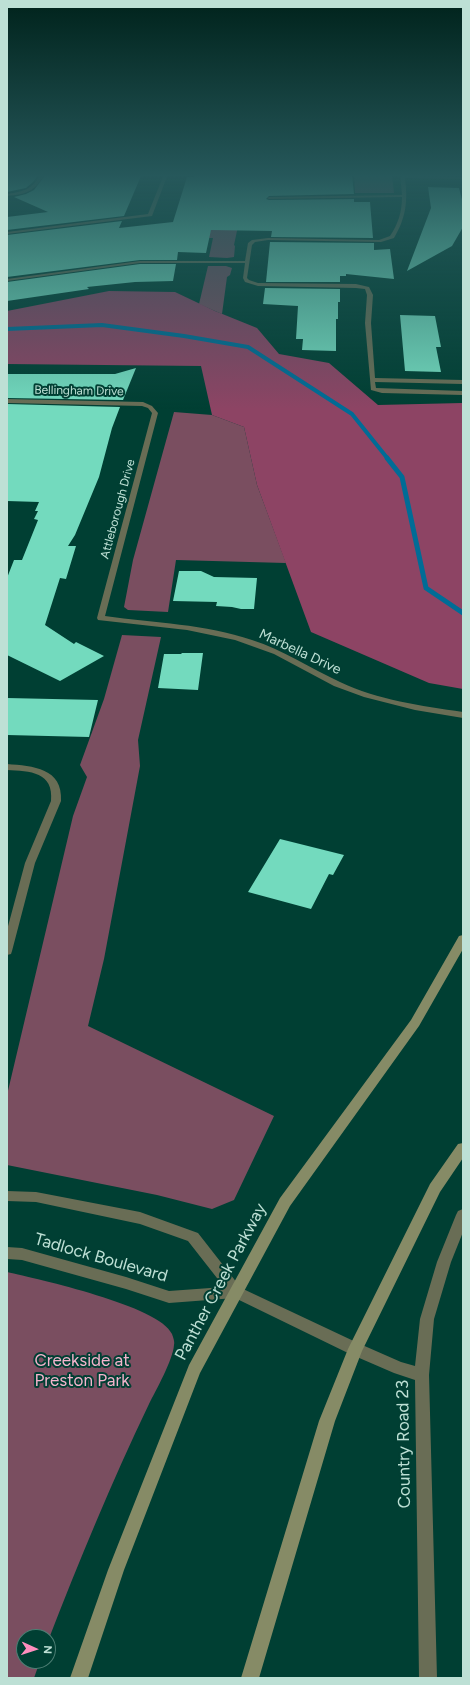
<!DOCTYPE html>
<style>
body{margin:0}
#map{position:relative;width:470px;height:1685px;overflow:hidden;background:#003f33;font-family:Figtree,sans-serif}
canvas{display:block}
.frame{position:absolute;inset:0;border:8px solid #bde0d5;pointer-events:none}
.north{position:absolute;left:16px;top:1629px;width:40px;height:40px;box-sizing:border-box;background:#003f33;border:1px solid #4c7f74;border-radius:50%;rotate:93deg;font-size:11px;font-weight:700;line-height:16px;text-align:center;color:#bde0d5}
.north::after{content:'';display:block;margin:auto;width:14px;height:18px;background:#fe8ebe;clip-path:polygon(50% 0,100% 100%,50% 72%,0 100%)}
</style>
<div id="map">
<canvas width="470" height="1685"></canvas>
<div class="frame"></div>
<div class="north">N</div>
</div>
<script>
const c = document.querySelector('canvas').getContext('2d');
c.lineJoin = 'round';
function fillPath(path, color) { c.fillStyle = color; c.fill(path, 'evenodd'); }
function stroke(path, color, width, dash) { c.strokeStyle = color; c.lineWidth = width; c.lineCap = dash ? 'butt' : 'round'; c.setLineDash(dash || []); c.stroke(path); }
function write(font, color, halo, rows, align = 'center') {
  c.font = font + ' Figtree,sans-serif'; c.lineWidth = 4; c.setLineDash([]); c.textBaseline = 'middle'; c.strokeStyle = halo; c.fillStyle = color; for (const [text, x, y, turn = 0] of rows) {
    c.save(); c.translate(x, y); c.rotate((+turn || 0) * Math.PI / 180); c.textAlign = isNaN(turn) ? turn : align; if (halo) c.strokeText(text, 0, 0); c.fillText(text, 0, 0); c.restore();
  }
}
fillPath(new Path2D(`
 M228,174H249L234,245L235,246L234,257L227,258L209,257L213,238H207L218,216Z
 M354,174H392L394,193H355Z
 M208,266H226L232,268L230,275L227,277L222,314L199,304Z
 M174,412L212,415L244,427L257,485L286,563L176,560L168,612L128,610L124,607L133,560Z
 M122,635L161,637L138,740L140,766L104,959L88,1026L274,1116L234,1200L212,1209L157,1195L7,1165V1095L73,816L87,777L80,765L104,699Z
 M7,1272C38,1279 160,1306 172,1334C173,1337 175,1342 174,1345C173,1360 156,1390 149,1404C112,1481 79,1561 48,1641V1637H24V1661H40L34,1678H7Z`), '#7a4e60');
fillPath(new Path2D(`
 M109,291L175,292L215,311L257,328L279,354L329,363L378,405L462,403L463,689L429,683L311,632L257,485L244,427L212,415L201,366L7,364V311Z`), '#8d4464');
stroke(new Path2D(`
 M7,329L102,325L184,336L248,347L352,414L388,459`), '#006c96', 4);
stroke(new Path2D(`
 M387,458L402,477L426,588L463,613`), '#006c96', 5);
fillPath(new Path2D(`
 M7,174H39L33,182L26,188L7,192Z
 M46,174H139V176H141L124,216L7,230V217L48,212L14,197L26,194L34,190Z
 M194,174H352L354,194L269,196L266,199L269,200L354,199V202H370L373,238L271,237L272,231L211,230L206,253L178,252L177,260H140L7,277V235L122,221L119,228L173,222L187,177H194Z
 M428,187L459,188L463,203V227L452,246L407,271L431,208Z
 M270,242L374,243V250L390,249L394,279L346,274V276H340V282H266Z
 M140,264H176L173,281L135,282L87,287L89,289L7,301V282Z
 M265,288L340,289V302H338V319H336V351L302,350L303,339H296L298,306L263,304Z
 M400,315L435,316L441,347H436L441,372L405,371Z
 M136,368L123,400L7,398V374H115Z
 M7,404L120,407L112,428L99,477L75,535L68,546H76L66,579L60,578L45,625L74,644L76,642L104,656L60,681L7,655V578L14,560H22L38,520L34,519L38,511H35L39,502L7,501Z
 M179,571H201L214,577L257,578L254,609H241L232,607L216,606L217,602L173,601Z
 M182,653H203L198,690L158,688L164,654H181Z
 M7,698L98,700L89,737L7,735Z
 M280,839L344,855L333,875L329,874L311,909L248,892Z`), '#73dabe');
fillPath(new Path2D(`
 M41,174H45C34,192 27,194 7,196V194C25,191 31,190 41,174Z
 M164,174H168L152,216L7,234V232L148,214Z
 M400,174H404V176L463,177V179L405,178C408,201 406,218 394,238L381,242L268,240L255,242L252,245L247,278L249,280L258,283L356,284L369,287L373,295L371,323L375,378L463,380V384L375,382L376,388L463,391V395L382,393L371,390L365,323L367,295L365,289L356,288L258,286L245,282L243,278L245,263H140L7,281V279L140,261H245L248,243L252,240L268,238L379,240L390,236C398,224 402,212 402,197L269,199L267,198L269,197L402,195Z
 M7,399L143,402L152,406L158,413L105,616C155,623 205,624 252,640C283,650 310,668 340,682C378,700 421,706 463,712V718L415,710L364,697L334,686L274,654L235,640L187,630L98,620L97,618L152,413L148,408L142,406L7,403Z
 M7,764C33,766 63,768 61,801L35,863L12,951L11,954L7,955V930L25,863L51,801C54,772 30,771 7,770Z
 M7,1191L36,1192L140,1212L198,1233L241,1288L360,1344L401,1362L415,1366L420,1319L437,1262L456,1215L458,1211L463,1209V1232L451,1262L434,1319L429,1375L437,1678H419L415,1380L394,1373L350,1354L235,1298L169,1303L126,1289L22,1260L7,1259V1247L22,1248L126,1277L169,1291L224,1287L188,1241L140,1224L36,1202L7,1201Z`), '#696d55');
fillPath(new Path2D(`
 M463,935V949L419,1026L290,1206L200,1373L124,1570L88,1678H70L108,1570L189,1365L280,1198L411,1020L459,936Z
 M463,1143V1158L440,1192L362,1351L335,1421L259,1678H241L319,1421L348,1349L430,1184L458,1144Z`), '#868b66');
const sky = c.createLinearGradient(0, 0, 0, 409);
sky.addColorStop(0, '#00231c');
sky.addColorStop(0.43, '#26585b');
sky.addColorStop(1, '#26585b00');
c.fillStyle = sky;
c.fillRect(0, 0, 470, 409);
write('12px', '#bde0d5', '#003f33', [
 ["Bellingham Drive",79,391,1],
 ["Attleborough Drive",118,509,-75]
]);
write('14px', '#bde0d5', '#003f33', [
 ["Marbella Drive",300,652,25]
]);
write('17px', '#bde0d5', '#003f33', [
 ["Tadlock Boulevard",101,1258,16],
 ["Panther Creek Parkway",221,1282,-62],
 ["Country Road 23",404,1444,-91]
]);
write('17px', '#f5b4cd', '#003f33', [
 ["Creekside at",82,1361],
 ["Preston Park",82,1381]
]);
</script>
